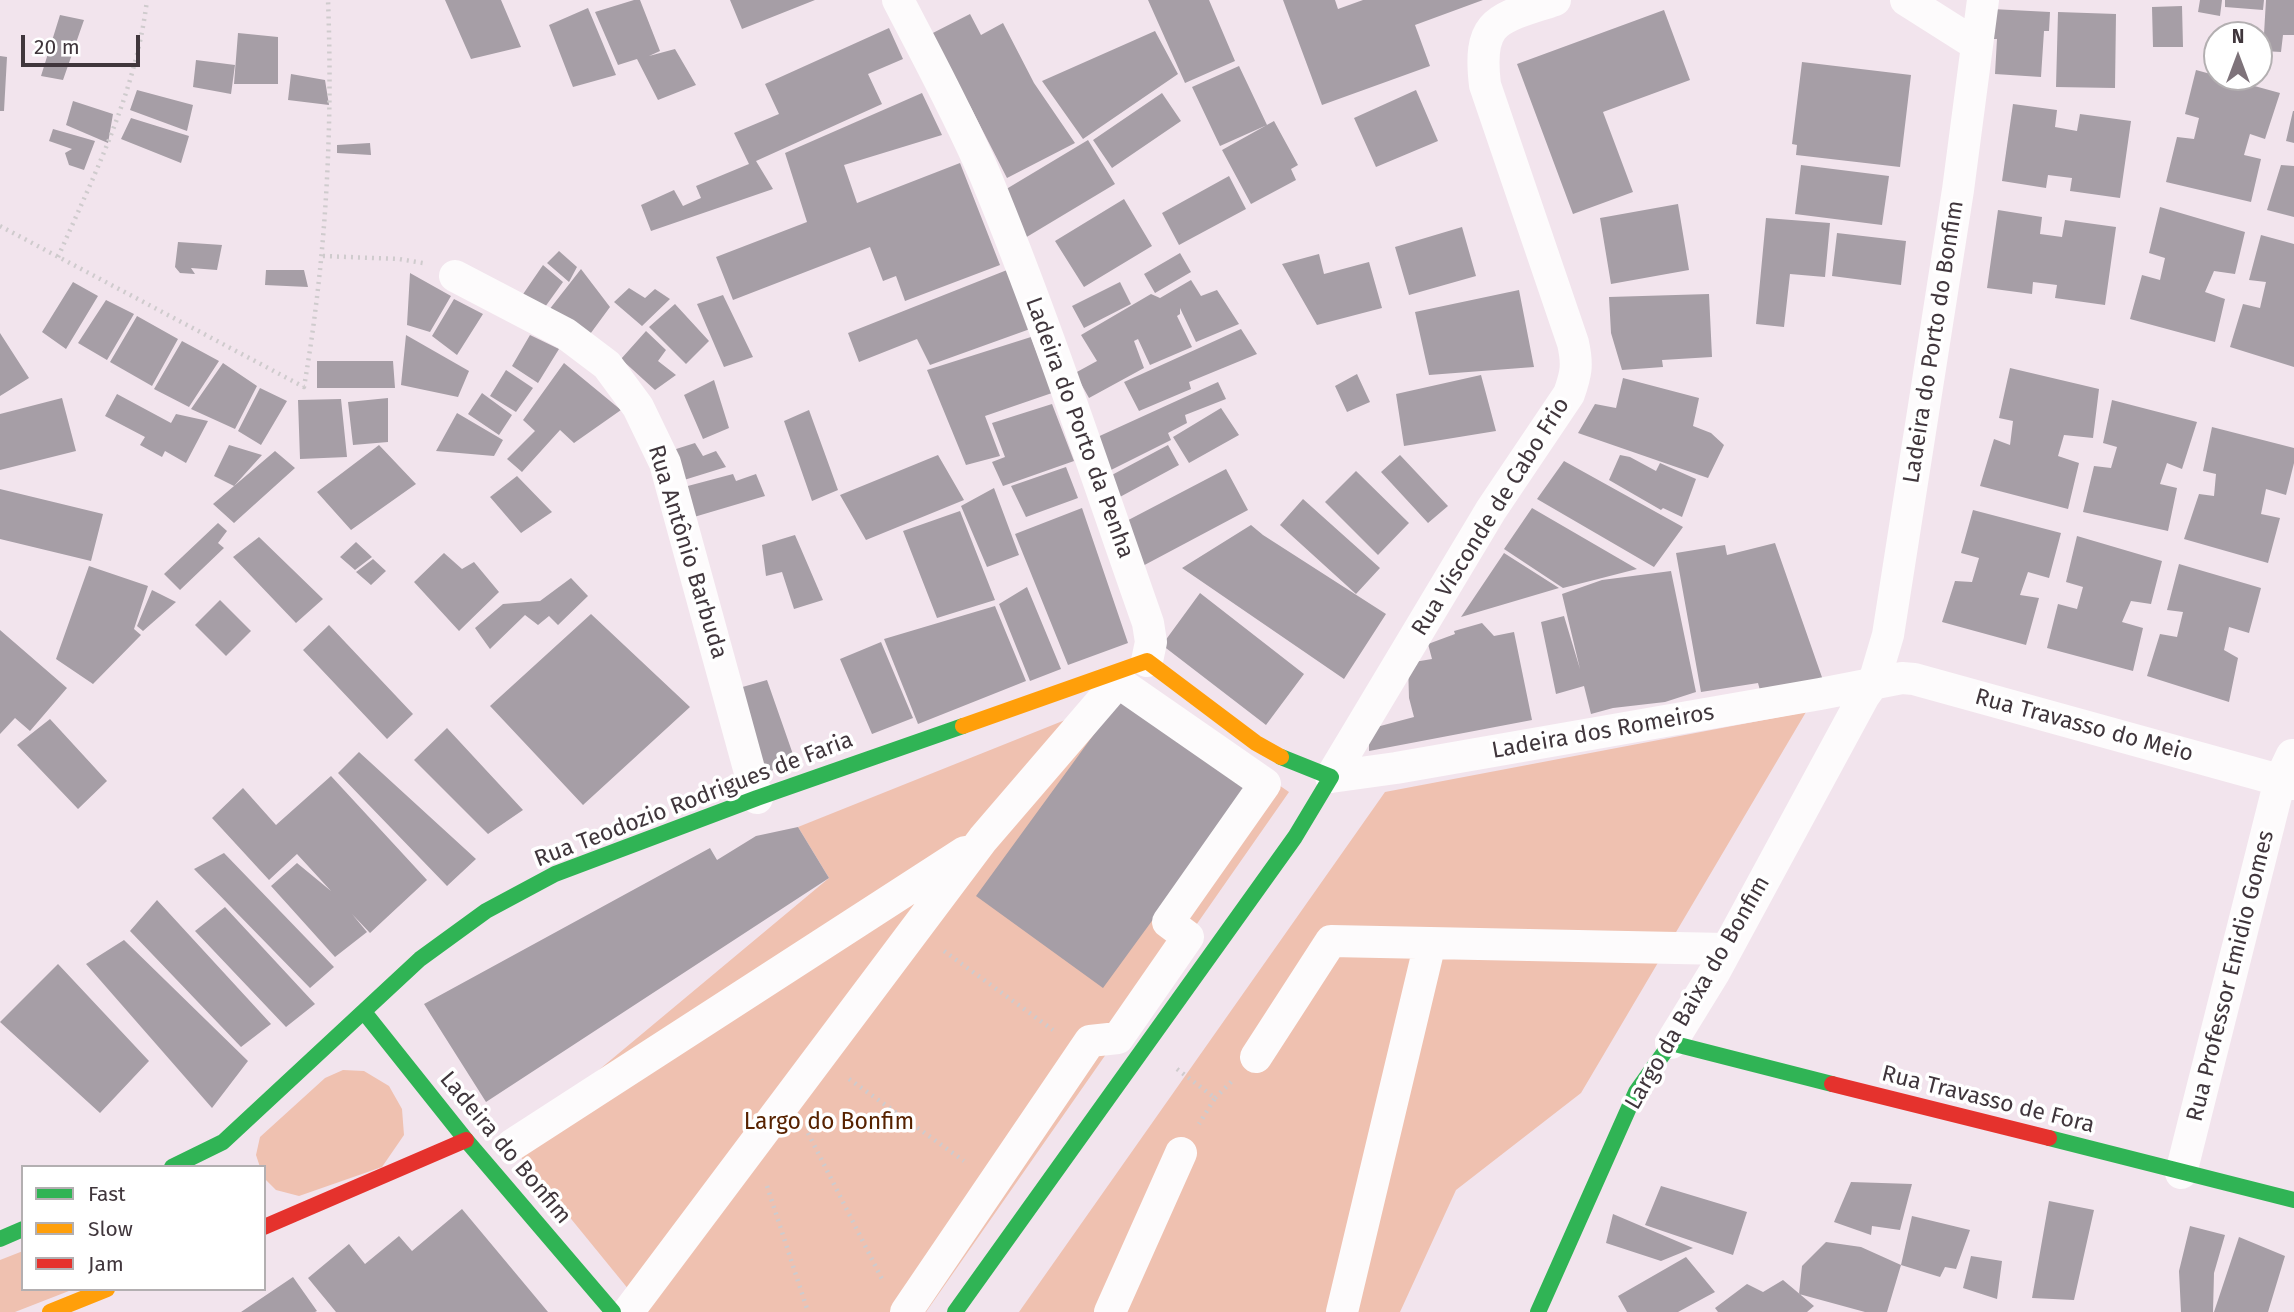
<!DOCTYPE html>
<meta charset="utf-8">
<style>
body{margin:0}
#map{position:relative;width:2294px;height:1312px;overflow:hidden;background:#f2e4ed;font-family:"Fira Sans",sans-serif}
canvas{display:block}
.legend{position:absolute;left:21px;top:1165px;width:245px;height:126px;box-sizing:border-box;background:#fff;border:2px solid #b3afb1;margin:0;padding:9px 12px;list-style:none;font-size:21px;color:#40363c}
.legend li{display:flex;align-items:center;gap:14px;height:35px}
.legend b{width:35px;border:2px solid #b3afb1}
.north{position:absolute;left:2203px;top:21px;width:70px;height:70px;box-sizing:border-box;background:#fff;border:2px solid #b3afb1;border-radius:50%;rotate:0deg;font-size:19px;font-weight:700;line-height:28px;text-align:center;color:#40363c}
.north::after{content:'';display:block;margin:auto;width:24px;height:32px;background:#7e737a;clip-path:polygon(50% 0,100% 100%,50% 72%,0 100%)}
.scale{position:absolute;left:21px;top:35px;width:119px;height:32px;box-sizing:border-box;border:4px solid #40363c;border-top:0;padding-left:9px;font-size:21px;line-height:24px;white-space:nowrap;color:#40363c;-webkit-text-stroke:5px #fff;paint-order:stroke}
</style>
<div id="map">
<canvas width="2294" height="1312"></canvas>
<ul class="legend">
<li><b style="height:9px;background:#30b455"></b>Fast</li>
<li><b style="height:9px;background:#ff9f0a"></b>Slow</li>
<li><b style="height:9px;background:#e5322d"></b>Jam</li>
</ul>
<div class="north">N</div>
<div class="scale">20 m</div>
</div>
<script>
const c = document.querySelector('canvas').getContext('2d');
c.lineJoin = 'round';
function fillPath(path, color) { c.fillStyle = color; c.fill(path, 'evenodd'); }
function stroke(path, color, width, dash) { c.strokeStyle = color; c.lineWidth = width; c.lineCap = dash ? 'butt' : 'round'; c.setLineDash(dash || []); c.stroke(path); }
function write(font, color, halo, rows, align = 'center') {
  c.font = font + ' "Fira Sans",sans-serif'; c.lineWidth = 7; c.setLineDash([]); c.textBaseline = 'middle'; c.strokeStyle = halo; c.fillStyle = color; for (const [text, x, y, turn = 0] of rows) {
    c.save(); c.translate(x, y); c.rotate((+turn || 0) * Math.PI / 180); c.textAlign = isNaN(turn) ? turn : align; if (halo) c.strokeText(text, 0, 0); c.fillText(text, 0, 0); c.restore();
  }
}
fillPath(new Path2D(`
 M1140,690L1289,792L926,1312H647L510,1144L829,878L798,827Z
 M1806,712L1581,1093L1456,1190L1400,1312H1019L1385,792Z
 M343,1070L364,1071L389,1086L402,1109L404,1135L382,1167L299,1196L276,1190L264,1178V1167H260L256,1155L260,1137L325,1078Z
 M23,1251V1289H74L15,1312H0V1260Z`), '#efc1b0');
fillPath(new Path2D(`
 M445,0H501L521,47L471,59Z
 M634,0H640L660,51L649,56L675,49L696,85L658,100L637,59L618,65L595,12Z
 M730,0H815L742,29Z
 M1148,0H1209L1235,61L1185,83Z
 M1283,0H1335L1338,9L1363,0H1483L1415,25L1430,66L1322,105Z
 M2200,0H2222L2220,16L2198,12Z
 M2225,0H2264L2263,10L2225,7Z
 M2266,0H2294V35H2283L2281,52L2263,51Z
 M2182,6L2183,47H2153L2152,7Z
 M588,8L616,75L573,87L549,25Z
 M1992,9L2050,12L2049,31H2044L2041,77L1995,74L1997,39H1990Z
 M1664,10L1690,80L1603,112L1633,192L1573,214L1517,64Z
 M2058,12L2116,14L2115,88L2056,87Z
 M970,14L981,35L1003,23L1034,83L1075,143L1007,178L970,106L927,36Z
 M60,15L84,20L63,80L41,76Z
 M889,28L903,59L868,74L882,104L756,161L773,189L651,231L641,205L674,190L683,206L701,198L696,186L749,164L734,133L779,114L765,84Z
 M1155,31L1178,74L1083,139L1042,81Z
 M238,33L278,37V84H234Z
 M0,56L7,57L4,111H0Z
 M196,60L235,65L231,94L193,87Z
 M1802,62L1911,75L1900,167L1796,155L1797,145L1792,144Z
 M1239,66L1267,125L1220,146L1192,87Z
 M2196,70L2280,93L2265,139L2250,134L2244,155L2261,159L2251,202L2166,182L2177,137L2194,139L2199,118L2185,114Z
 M291,74L325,80L329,105L288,100Z
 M137,90L193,105L187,131L130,110Z
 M1416,90L1438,141L1376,167L1354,118Z
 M922,93L942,135L844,165L857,203L960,163L1000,265L905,301L896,276L883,281L870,247L733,300L716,257L807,222L785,153Z
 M1162,93L1181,121L1112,168L1093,140Z
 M73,101L113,114L108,143L66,125Z
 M2013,104L2057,110L2055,127L2077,131L2080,114L2131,121L2120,198L2070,191L2072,178L2048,175L2046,188L2002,181Z
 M2293,111H2294V143L2286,141Z
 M131,118L189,136L181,163L121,139Z
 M1274,121L1298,165L1291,169L1296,180L1251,204L1222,150Z
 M53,129L95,141L84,170L69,165L65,153L72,149L49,141Z
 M1088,140L1115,184L1025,238L998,194Z
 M370,143L371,155L337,153V145Z
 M1801,165L1889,176L1882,225L1795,214Z
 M2281,165L2294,166V217L2267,210Z
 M1229,176L1246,209L1179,245L1162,213Z
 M1124,199L1152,246L1084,287L1055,241Z
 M1678,204L1689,270L1611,284L1600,218Z
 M2160,207L2245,232L2235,274L2214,271L2205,292L2225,299L2215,342L2130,319L2142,275L2160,280L2165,258L2149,253Z
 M1998,210L2042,217L2040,234L2062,237L2065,220L2116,227L2105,305L2055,298L2057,285L2033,282L2032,294L1987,288Z
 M1766,218L1830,223L1825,277L1790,274L1784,327L1756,324Z
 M1462,227L1476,276L1409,295L1395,247Z
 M1837,233L1906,241L1901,285L1832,276Z
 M2261,235L2294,244V367L2230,347L2243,304L2260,308L2266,282L2249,280Z
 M178,242L222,245L217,270L191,268L195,274L180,273L175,267Z
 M559,251L577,267L569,282L547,263Z
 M1180,253L1191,272L1155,293L1144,274Z
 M1319,254L1324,274L1369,262L1382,308L1317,325L1282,264Z
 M543,265L563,282L540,314L519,300Z
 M581,269L610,307L585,341L545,315Z
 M266,270H304L308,287L265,285Z
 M1007,270L1030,329L930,365L917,339L859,362L848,333Z
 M410,273L451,296L430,332L407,325Z
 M1191,280L1201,296L1217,290L1239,324L1196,342L1180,308V314L1177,316L1192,347L1150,365L1138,339L1134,341L1144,368L1089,398L1075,373L1097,361L1081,335L1151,294L1160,298Z
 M73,282L98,296L66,349L42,332Z
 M1120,282L1131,304L1084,328L1072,306Z
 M629,288L645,298L655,289L670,299L642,326L614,302Z
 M1519,290L1534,367L1429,375L1415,312Z
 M1709,294L1712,357L1662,360L1663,367L1622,370L1611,333L1609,297Z
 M723,295L753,357L724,367L697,304Z
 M454,299L483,314L457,355L432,336Z
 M106,300L134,314L107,360L78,343Z
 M675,304L709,341L686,364L649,327Z
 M137,316L178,339L152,386L110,362Z
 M1241,329L1257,354L1189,382L1191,389L1139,411L1124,382Z
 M646,331L666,350L658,361L676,375L655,390L621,359Z
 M0,333L29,378L0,396Z
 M406,335L469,371L458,397L401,385Z
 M530,335L559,349L538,383L512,366Z
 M1031,337L1052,393L985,416L1000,456L966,465L927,370Z
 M182,341L219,361L189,407L154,389Z
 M317,361H393L395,388H317Z
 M223,363L257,386L235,429L191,409Z
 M564,363L621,410L574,443L560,430L522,472L507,459L535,431L523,420Z
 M2010,368L2099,389L2093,438L2064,435L2058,456L2079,463L2068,509L1980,486L1994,439L2010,445L2013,421L1999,418Z
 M506,370L533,388L516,412L490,396Z
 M1357,374L1370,402L1347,412L1335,386Z
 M1481,375L1496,431L1404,446L1396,394Z
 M1623,378L1699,398L1693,426L1711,433L1724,445L1708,478L1578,433L1595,404L1616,408Z
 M714,380L729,428L703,439L684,395Z
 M1218,382L1226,399L1185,415L1187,423L1168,433L1171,440L1109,471L1093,439Z
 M260,388L287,401L261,445L238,431Z
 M482,393L512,415L499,435L468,414Z
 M117,394L171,423L176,414L208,421L186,463L165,451L162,457L140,445L145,437L105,416Z
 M62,398L76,451L0,470V414Z
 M388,398V442L353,445L348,402Z
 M341,399L347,457L300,459L298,400Z
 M2112,400L2197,422L2182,469L2167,463L2160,484L2177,488L2168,531L2083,512L2094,466L2111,468L2117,447L2103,443Z
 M1052,404L1074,461L1003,486L992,462L1005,457L992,423Z
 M1221,408L1239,435L1189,463L1173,437Z
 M809,410L838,490L812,501L784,421Z
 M457,413L503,440L494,456L436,451Z
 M2212,427L2294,448V463L2286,495L2266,489L2261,514L2280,518L2268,563L2184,539L2199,494L2214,496L2216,474L2203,471Z
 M695,443L703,456L716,451L726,467L684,480L673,450Z
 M229,445L262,455L234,486L214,476Z
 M379,445L416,484L351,530L317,492Z
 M1168,445L1179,465L1118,498L1110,476Z
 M275,451L295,468L234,523L213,504Z
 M938,455L964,500L866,540L840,495Z
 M1400,455L1448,506L1428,523L1381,472Z
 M1620,455L1630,457L1656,471L1660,463L1696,479L1682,517L1663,508L1661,510L1609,480Z
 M1564,461L1683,527L1654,567L1537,499Z
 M1066,467L1078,498L1026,517L1011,486Z
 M1226,469L1248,510L1137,569L1115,527Z
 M1356,471L1409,523L1378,555L1325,502Z
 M733,474L736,481L756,474L765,496L694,517L684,487Z
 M517,476L552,512L521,533L490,497Z
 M994,488L1019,555L987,567L961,506Z
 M0,489L103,514L91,561L0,539Z
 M1303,499L1380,568L1356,594L1280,525Z
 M1082,508L1128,643L1068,665L1015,534Z
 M1532,508L1637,569L1563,588L1504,549Z
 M1973,510L2061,533L2049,578L2028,572L2020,595L2039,598L2026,645L1942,622L1955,581L1972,582L1979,558L1961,553Z
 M960,511L995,600L937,618L903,531Z
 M218,523L227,531L218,543L224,548L180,590L164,574Z
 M1251,525L1263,535L1386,614L1344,679L1182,568Z
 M795,535L823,600L794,609L782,572L766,576L762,545Z
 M2077,536L2162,561L2151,604L2131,601L2122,622L2143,628L2133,671L2047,648L2058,604L2077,609L2083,587L2066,582Z
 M259,537L323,599L296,623L233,557Z
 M356,542L372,557L355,570L340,557Z
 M1775,543L1824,683L1761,694L1758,683L1701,692L1676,553L1725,545L1727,555Z
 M444,553L462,569L474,562L499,592L459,631L414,582Z
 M1504,553L1559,588L1461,617Z
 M373,559L386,571L371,585L356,572Z
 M2179,564L2261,588L2249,633L2229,627L2224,650L2238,658L2229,702L2147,676L2160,634L2177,637L2183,612L2167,610Z
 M89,566L148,586L134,629L141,635L93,684L56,659Z
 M1671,571L1696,692L1665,702L1613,708L1591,714L1584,686L1556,694L1541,622L1564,616L1580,669L1562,594L1602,580Z
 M571,578L588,596L558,625L549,616L538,625L525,615L490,649L475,628L503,604L540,601Z
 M1027,587L1061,669L1030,681L999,604Z
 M152,590L176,602L143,631L137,626Z
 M1200,593L1304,674L1266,725L1162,645Z
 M220,600L251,631L226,656L195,625Z
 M995,606L1026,681L918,724L884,639Z
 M591,614L690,707L583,805L490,706Z
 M1482,623L1494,636L1514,632L1532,720L1369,751V729L1414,717L1409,698L1408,663L1432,659L1428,644L1455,634L1454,631Z
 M329,625L413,714L387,739L303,650Z
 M0,630L67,688L30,731L15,718L0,734Z
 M881,642L913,718L872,734L840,659Z
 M767,680L796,763L764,773L732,690Z
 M1124,693L1251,785L1103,988L976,896Z
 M50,719L107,781L78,809L17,745Z
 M447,728L523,810L488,834L414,760Z
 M359,752L476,859L447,886L338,773Z
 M331,776L427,880L370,933L352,914L367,932L335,957L271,886L297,863L331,891L297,854L269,880L212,818L243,788L276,825Z
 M798,827L829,878L486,1102L424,1004L710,848L717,860L756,836Z
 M224,853L334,967L310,988L194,869Z
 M157,900L271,1024L241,1047L130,931Z
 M225,907L315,1004L286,1027L195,931Z
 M124,940L248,1061L212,1108L86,964Z
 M58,964L149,1061L100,1113L0,1022Z
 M1851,1182L1912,1184L1900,1230L1872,1226L1871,1235L1834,1222Z
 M1661,1186L1747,1212L1733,1255L1645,1225Z
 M2049,1201L2094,1210L2074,1300L2032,1298Z
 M462,1209L548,1312H336L308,1278L349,1244L365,1264L399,1236L412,1251Z
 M1613,1214L1693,1248L1661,1261L1606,1243Z
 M1912,1216L1970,1230L1956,1269L1945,1267L1940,1277L1901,1265L1887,1312H1865L1799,1294L1802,1266L1826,1242L1861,1247L1901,1265Z
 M2190,1226L2225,1235L2214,1273L2213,1312H2181L2179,1271Z
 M2239,1237L2285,1256L2268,1312H2214Z
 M1971,1256L2002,1261L1997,1299L1963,1288Z
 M1686,1257L1715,1292L1678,1312H1627L1618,1296Z
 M293,1277L317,1311L315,1312H241Z
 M1783,1280L1814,1306L1807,1312H1718L1715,1308L1747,1284L1763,1292Z`), '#a69ea6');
stroke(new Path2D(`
 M0,226L304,387C326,259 333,130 328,0
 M323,256L399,259L423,263
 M58,257C95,173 136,92 147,0
 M944,951L1053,1030
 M1177,1069L1215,1098L1199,1124
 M849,1079L964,1161
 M1215,1098L1232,1081
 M808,1133L883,1281
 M767,1186L808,1312`), '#cfcbcd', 4.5, [2, 5]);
stroke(new Path2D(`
 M898,0C928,58 959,115 985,175C1046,322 1095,473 1148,623L1151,642L1147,661
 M1906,0L1977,45
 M455,276L566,334L607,365L638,407L665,463L757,798
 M1331,777L1396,768L1820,694L1902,678L1914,679L2294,784
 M1331,777L1491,510L1569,394C1576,374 1578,365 1573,343L1485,85C1477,18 1499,19 1555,0
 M1671,1043L1714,973L1864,696L1874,682L1888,635L1958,190L1983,0
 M1256,1057L1331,941L1726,949
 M512,1145L965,852
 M2181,1173L2280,780L2292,755
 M628,1312L983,839L1118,682L1265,784L1168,922L1188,937L1118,1038L1090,1041L906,1312
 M1110,1312L1181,1153
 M1342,1312L1430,943`), '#fdfbfc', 32);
stroke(new Path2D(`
 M364,1012L466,1140L613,1312
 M2049,1138L2294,1200
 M172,1167L223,1142L420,959L486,911L555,874L757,798L963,726
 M0,1239L23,1229
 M955,1312L1295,837L1331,777L1281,757
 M1538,1312L1636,1092L1671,1043L1832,1084`), '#30b455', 16);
stroke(new Path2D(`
 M963,726L1147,661L1256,743L1281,757
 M50,1312L107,1289`), '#ff9f0a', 16);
stroke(new Path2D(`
 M1832,1084L2049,1138
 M264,1227L466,1140`), '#e5322d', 16);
write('23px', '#40363c', '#fff', [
 ["Ladeira do Porto do Bonfim",1934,342,-81],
 ["Ladeira do Porto da Penha",1079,428,70],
 ["Rua Visconde de Cabo Frio",1491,517,-58],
 ["Rua Antônio Barbuda",687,552,73],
 ["Rua Travasso do Meio",2084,726,15],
 ["Ladeira dos Romeiros",1603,732,-10],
 ["Rua Teodozio Rodrigues de Faria",694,800,-21],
 ["Rua Professor Emidio Gomes",2231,976,-76],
 ["Largo da Baixa do Bonfim",1698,993,-60],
 ["Rua Travasso de Fora",1988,1100,14],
 ["Ladeira do Bonfim",505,1148,50]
]);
write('23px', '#572200', '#fff', [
 ["Largo do Bonfim",829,1123]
]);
</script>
